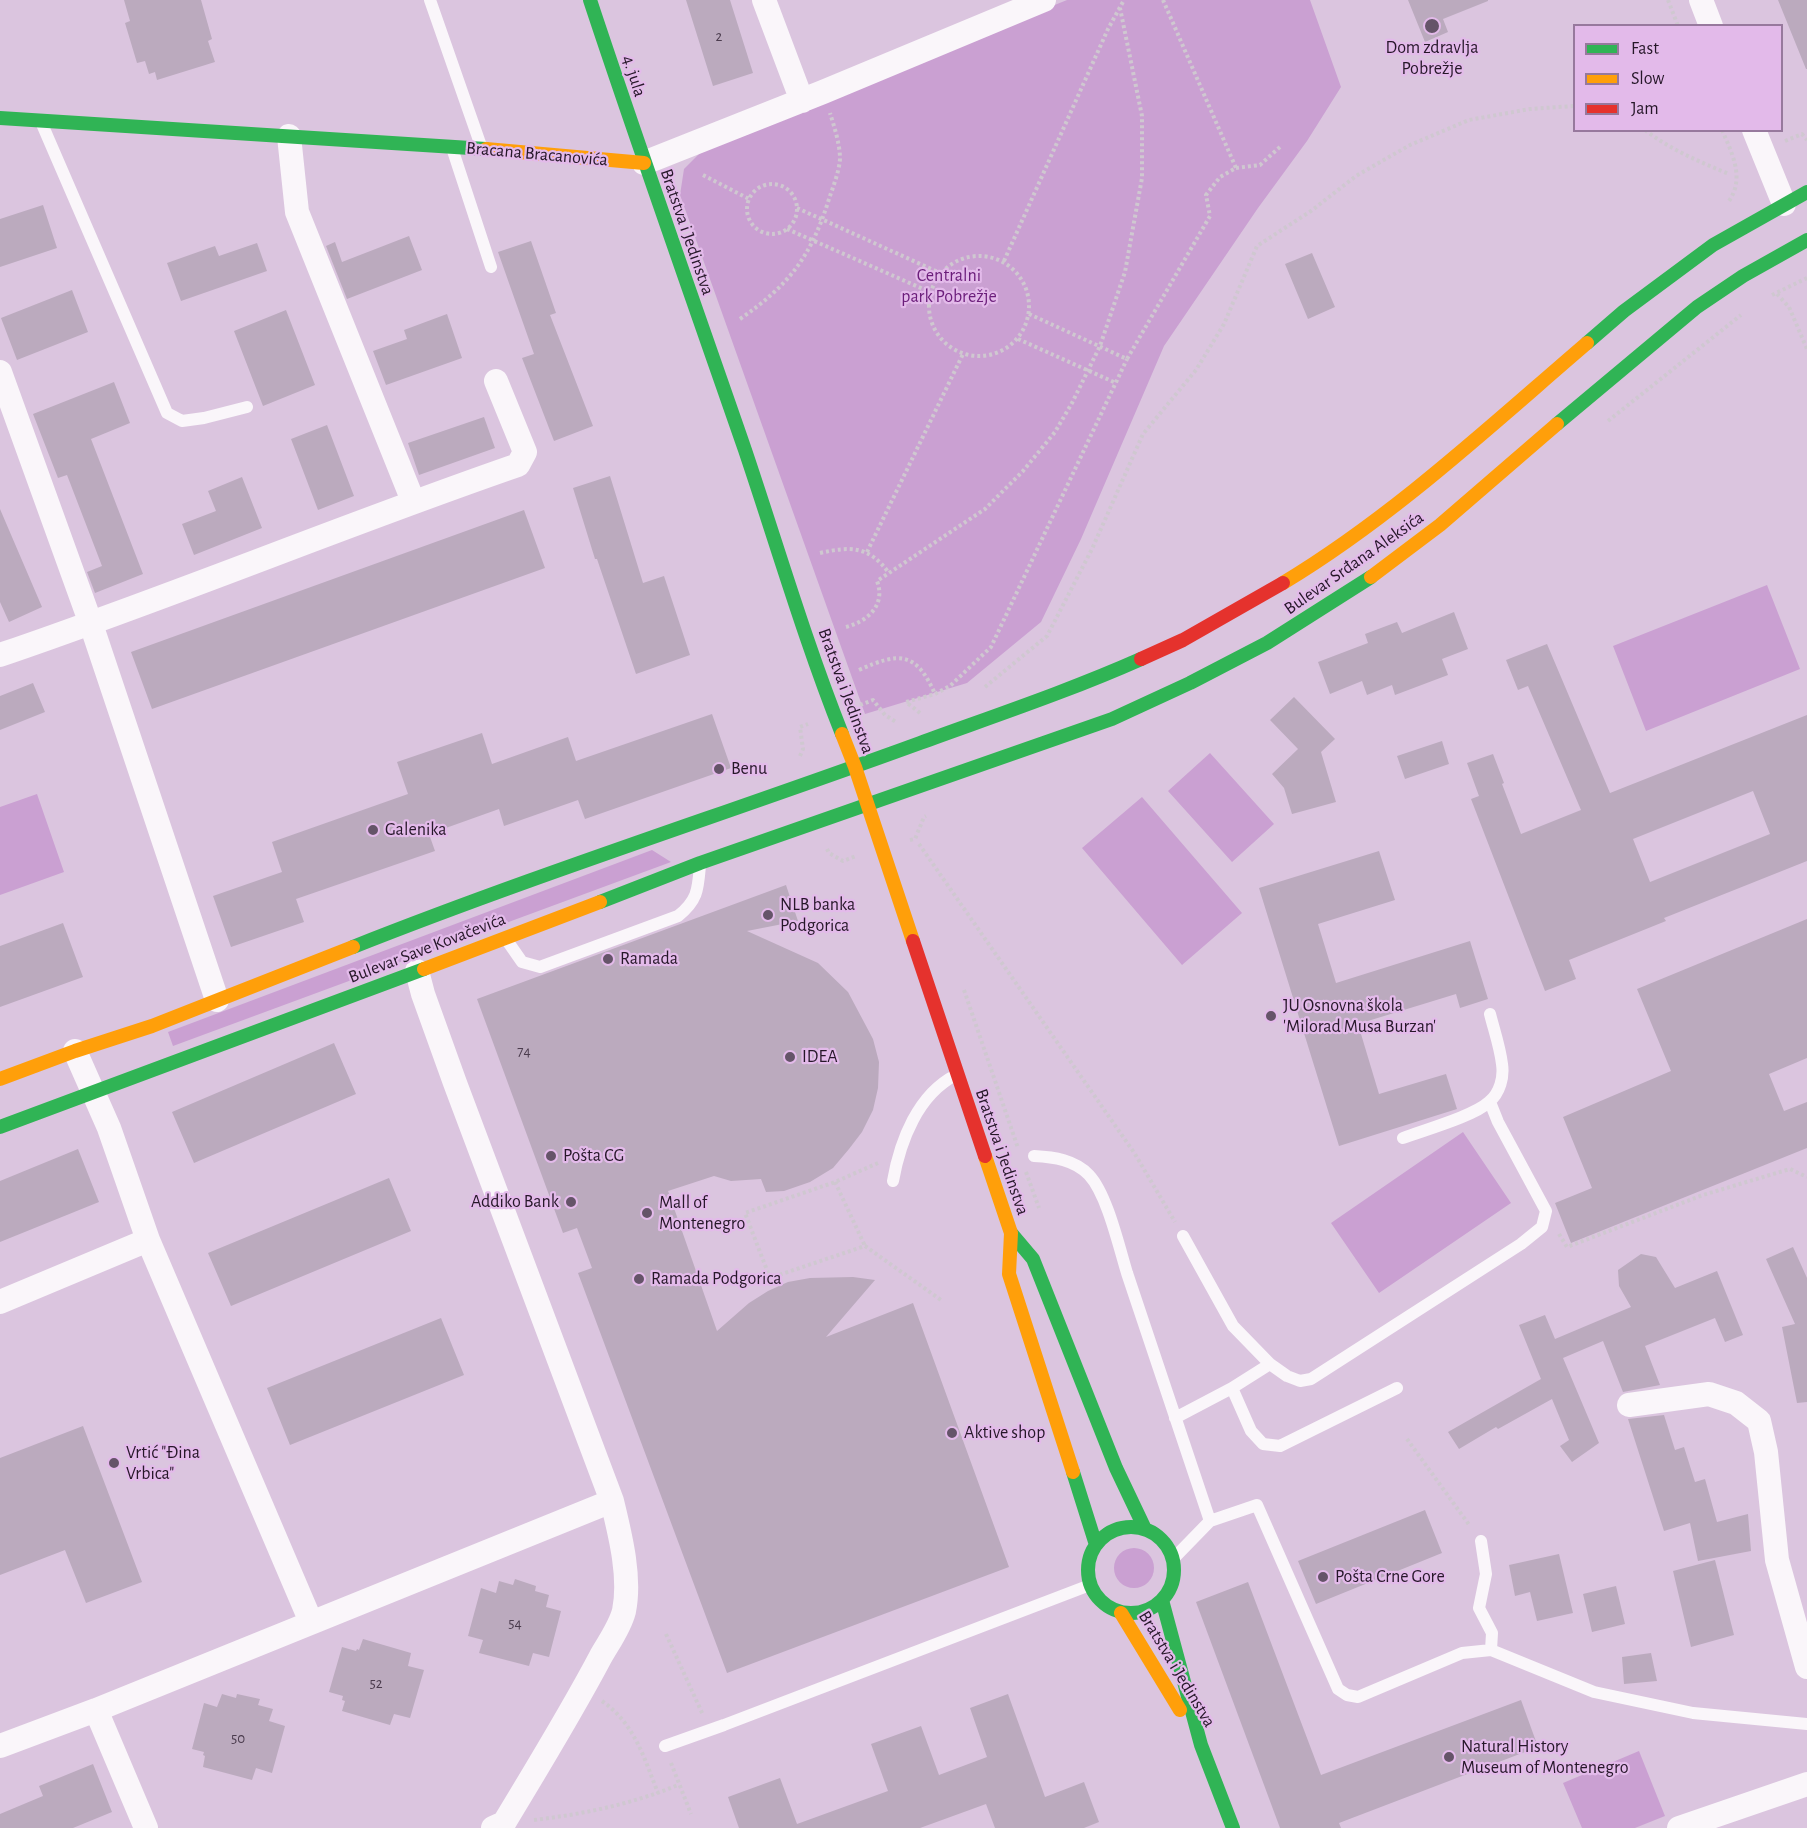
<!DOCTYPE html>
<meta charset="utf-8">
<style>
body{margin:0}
#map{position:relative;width:1807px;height:1828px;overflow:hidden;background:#dbc5df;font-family:"Alegreya Sans",sans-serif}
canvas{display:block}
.legend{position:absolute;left:1573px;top:24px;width:210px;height:108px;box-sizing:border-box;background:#e3baea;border:2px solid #97799d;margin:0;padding:8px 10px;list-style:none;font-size:18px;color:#261729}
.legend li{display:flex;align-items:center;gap:12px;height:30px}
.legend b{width:30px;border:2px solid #97799d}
</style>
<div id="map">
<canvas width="1807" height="1828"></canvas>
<ul class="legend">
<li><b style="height:8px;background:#30b455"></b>Fast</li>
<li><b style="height:8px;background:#ff9f0a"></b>Slow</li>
<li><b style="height:8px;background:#e5322d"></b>Jam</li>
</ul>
</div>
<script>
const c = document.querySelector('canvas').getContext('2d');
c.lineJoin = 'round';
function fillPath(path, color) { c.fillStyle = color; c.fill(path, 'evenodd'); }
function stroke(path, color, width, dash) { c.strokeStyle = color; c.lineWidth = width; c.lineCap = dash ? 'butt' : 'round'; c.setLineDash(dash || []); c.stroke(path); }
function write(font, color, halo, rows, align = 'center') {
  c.font = font + ' "Alegreya Sans",sans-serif'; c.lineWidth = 4.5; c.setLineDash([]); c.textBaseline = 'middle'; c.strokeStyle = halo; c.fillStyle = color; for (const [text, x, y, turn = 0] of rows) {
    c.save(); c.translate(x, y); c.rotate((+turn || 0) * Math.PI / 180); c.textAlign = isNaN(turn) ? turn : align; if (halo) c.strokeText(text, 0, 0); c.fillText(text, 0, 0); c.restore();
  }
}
fillPath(new Path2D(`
 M1067,0H1310L1341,87L1307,141L1258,208L1164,346L1081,539L1041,622L967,683L865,714L680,195L684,169L707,146Z
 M1767,585L1800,669L1646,731L1613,646Z
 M1210,753L1274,824L1232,862L1168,791Z
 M37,794L64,872L0,895V807Z
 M1142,797L1242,913L1182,965L1082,848Z
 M652,850L671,862L173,1046L168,1032Z
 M1463,1132L1511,1203L1379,1293L1331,1223Z
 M1114 1568a20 20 0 1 1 40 0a20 20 0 1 1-40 0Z
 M1639,1751L1665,1816L1635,1828H1582L1563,1783Z`), '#caa0d2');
fillPath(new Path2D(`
 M124,0H201L212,39L208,41L215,62L157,80L155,72L149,74L145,61L137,63L125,23L130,21Z
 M686,0H730L753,73L713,86Z
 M1408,0H1488V1L1443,19L1448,32L1425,42Z
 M1778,0H1807V69H1806Z
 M43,205L57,248L0,267V219Z
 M409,236L422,270L347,299L326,246L335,242L342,262Z
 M531,241L556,313L550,315L593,426L554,441L522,358L534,354L498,252Z
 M257,243L267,271L181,301L167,263L215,246L219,256Z
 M1312,253L1335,307L1308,319L1285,264Z
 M72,290L88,332L17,360L1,318Z
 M286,310L315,385L263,406L234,331Z
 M447,314L462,358L386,385L373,351L407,339L404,330Z
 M114,382L130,423L91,439L143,574L95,593L87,572L102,566L67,475L58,478L33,414Z
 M484,417L495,448L419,475L408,443Z
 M327,425L354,496L318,510L291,439Z
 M610,476L643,583L664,576L690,655L636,674L597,559H595L573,488Z
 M242,477L262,528L194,555L182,524L216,511L208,491Z
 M0,509L42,607L9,622L0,602Z
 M524,510L545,568L152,709L131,652Z
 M1454,612L1468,649L1442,659L1448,675L1395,695L1392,685L1367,695L1362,681L1330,694L1318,662L1368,643L1365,634L1397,622L1402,633Z
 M1547,644L1610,793L1807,715V861L1664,918L1666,921L1569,960L1576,979L1545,991L1471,799L1479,796L1467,763L1493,754L1504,783L1502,784L1521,834L1581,810L1528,686L1518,690L1506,660ZM1753,791L1770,834L1650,882L1633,839Z
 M33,683L45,712L0,730V696Z
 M1294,697L1335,739L1321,752L1336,802L1292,814L1284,788L1272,774L1298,749L1270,720Z
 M712,714L731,768L585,819L578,800L504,826L499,809L429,834L435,851L296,899L304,922L231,947L213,896L282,872L272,842L408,794L397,762L482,733L492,764L568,737L576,761Z
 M1442,741L1449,764L1405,779L1397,756Z
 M1379,851L1395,900L1318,924L1336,983L1470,941L1488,999L1460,1008L1456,994L1358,1024L1379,1094L1446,1074L1457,1109L1339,1146L1259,888Z
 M786,885L798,921L747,931L818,963L848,992L873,1039L879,1062L878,1088L873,1110L862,1132L849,1149L833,1168L810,1182L784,1191L766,1192L761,1179L731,1181L714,1176L668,1191L717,1331L749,1303L768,1291L788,1282L810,1278L853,1277L875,1280L826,1337L913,1303L1009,1567L727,1673L578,1273L592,1268L577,1228L563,1233L477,999Z
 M1807,919V1058L1769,1074L1784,1111L1807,1102V1148L1571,1243L1555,1203L1592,1188L1563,1117L1671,1071L1637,989Z
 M63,923L83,977L0,1007V946Z
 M334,1043L356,1094L194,1163L172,1112Z
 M78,1149L99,1202L0,1242V1181Z
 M389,1178L411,1231L231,1306L208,1253Z
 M1793,1247L1807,1278V1402L1797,1403L1782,1327L1795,1324L1766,1259Z
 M1641,1254L1656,1257L1675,1288L1717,1271L1743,1335L1725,1342L1715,1318L1645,1346L1660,1385L1623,1392L1603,1341L1563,1358L1599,1443L1572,1462L1560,1446L1569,1440L1552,1399L1498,1429L1496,1427L1459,1449L1448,1432L1541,1379L1519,1325L1545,1315L1555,1339L1631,1307L1619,1286L1618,1270Z
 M441,1318L464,1375L290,1445L267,1388Z
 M1664,1415L1675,1450L1684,1447L1695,1482L1705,1479L1717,1522L1748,1514L1751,1551L1698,1561L1690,1523L1664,1531L1628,1419Z
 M83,1426L142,1582L86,1603L65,1550L0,1575V1458Z
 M1425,1510L1442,1553L1316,1604L1298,1561Z
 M1559,1554L1573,1613L1537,1621L1530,1592L1515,1596L1509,1565Z
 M1715,1560L1734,1635L1691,1647L1673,1571Z
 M515,1579L536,1586L535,1591L549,1595L546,1607L561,1611L549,1657L533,1653L529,1666L479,1653L483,1640L468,1636L481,1588L496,1593L499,1581L513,1585Z
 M1248,1582L1321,1775L1521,1700L1538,1747L1339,1823L1341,1828H1280L1196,1602Z
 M1616,1586L1625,1624L1592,1632L1583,1594Z
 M363,1639L411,1653L408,1666L424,1670L410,1718L394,1714L390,1725L342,1711L345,1701L342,1700L343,1696L329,1692L342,1647L356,1651L357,1649L359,1650Z
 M1651,1653L1657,1681L1624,1684L1622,1657Z
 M222,1694L236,1698L237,1694L260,1699L258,1705L273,1709L269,1721L285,1726L272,1773L256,1768L252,1780L203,1767L205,1756L203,1755L204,1752L192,1749L204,1703L217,1707Z
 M1008,1694L1045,1797L1084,1782L1099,1822L1084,1828H995L986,1804L920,1828H739L728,1797L780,1778L797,1824L888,1791L871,1744L921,1726L939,1775L987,1757L970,1708Z
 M93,1764L112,1812L73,1828H0V1814L43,1796L39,1786Z`), '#bbaabe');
stroke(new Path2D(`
 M1668,0L1678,26
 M1645,130C1671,150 1700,162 1729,174
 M1722,130C1732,153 1745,178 1729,201
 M1785,141L1802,134L1807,140
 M1236,168L1260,165L1280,147
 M703,175L749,199
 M747 209a25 25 0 1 1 50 0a25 25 0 1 1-50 0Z
 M797,208L940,273
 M787,229L930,292
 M929 306a50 50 0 1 1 100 0a50 50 0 1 1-100 0Z
 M1004,261L1108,29L1124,0
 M1777,294L1789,307L1807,349
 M1772,295L1807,278
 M1029,314L1127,359L1210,216L1206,195L1220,177L1236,168L1163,0
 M740,319C789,285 811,257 829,199C833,187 839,172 840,159C840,144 834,126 830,113
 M1018,339L1116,383
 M1608,421L1741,315
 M867,552L963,354
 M820,553C851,546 869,546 889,573
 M846,627C868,621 886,605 877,581L985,509L1023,471L1055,432L1072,403L1100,346L1125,272L1142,178V116L1120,8
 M859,670C899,652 916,651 935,694
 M985,687L1047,636L1092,549L1143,434L1196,370L1224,324L1257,246L1311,211L1356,176L1410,145L1469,120L1530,109L1574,106
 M860,705L873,700L885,715L896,722
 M920,713L906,702L935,694L950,686L991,647L1127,359
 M800,756L803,749L800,727L808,724
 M910,840L915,839L924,817L926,816
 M919,844L1135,1154L1175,1222
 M827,849L829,853L843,861L856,856
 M964,990L1018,1148
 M878,1163L835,1182L745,1213L770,1278L865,1246L941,1300
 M1026,1172L1039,1208
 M835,1182L865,1246
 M1559,1234L1567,1247L1703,1195L1790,1169L1807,1177
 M1407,1439L1470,1526
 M666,1634L703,1715
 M602,1701C635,1724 644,1758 658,1793
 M671,1763L691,1814
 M534,1820C584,1814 632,1804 678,1785`), '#cfc8d0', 4, [3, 3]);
stroke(new Path2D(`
 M430,0L481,146
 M42,124L167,413L182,421L204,418L247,407
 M453,151L491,267
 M506,939L522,962L540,967L678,916C698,900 698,889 700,865
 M1403,1138C1424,1130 1474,1116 1489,1102C1500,1093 1504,1077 1502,1064C1500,1047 1494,1030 1490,1014
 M1034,1156C1054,1157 1075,1160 1089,1175C1107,1194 1119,1247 1127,1273C1155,1356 1182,1439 1210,1521L1173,1559
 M893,1181C900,1141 918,1094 956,1075
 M1183,1236L1233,1326L1270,1364L1287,1376L1300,1381L1311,1379L1521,1244L1542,1227L1546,1211L1498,1122L1490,1102
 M1232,1388L1251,1431L1263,1444L1280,1446L1397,1388
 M1175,1418L1232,1388L1270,1364
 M1210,1521L1257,1505L1338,1689L1347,1695L1358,1697L1462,1653L1491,1650L1594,1692L1693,1713L1807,1724
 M1481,1541L1486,1574L1479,1608L1492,1633L1491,1650
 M665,1746L724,1725L1090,1585`), '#faf6fa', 12);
stroke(new Path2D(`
 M764,0L802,101
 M1701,0L1711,26
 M1754,130L1784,204
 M289,136L297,212L413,501
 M644,163L823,92L1044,0
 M0,372L91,624L217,1000
 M0,655C174,596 344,525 518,465L525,452L496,381
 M417,971L423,994L455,1083L612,1501C620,1534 631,1577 624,1611C620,1627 609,1642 601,1656C571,1713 537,1768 504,1823L493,1828
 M75,1051L109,1128L148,1240L311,1622
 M0,1302L148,1240
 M1629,1405L1709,1394L1736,1403L1759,1421L1766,1452L1777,1560L1807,1667
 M96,1710L146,1828
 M0,1746L96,1710L612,1501
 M1679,1828L1807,1784`), '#faf6fa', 24);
stroke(new Path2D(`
 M590,0C640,151 693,300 745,450C777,545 805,641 842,734
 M0,118L486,149
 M1587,343L1624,311L1713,245L1807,192
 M1557,424L1697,307L1743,276L1807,240
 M600,902L700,863L1112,719L1190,683L1267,643L1371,577
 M353,947C540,873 731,812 920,743C994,716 1069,691 1141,659
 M0,1127L424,969
 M1011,1233L1033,1259L1116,1468L1145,1529
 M1073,1472L1096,1545
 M1088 1570a43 43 0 1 1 86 0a43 43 0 1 1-86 0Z
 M1162,1600L1201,1745L1233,1828`), '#30b455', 14);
stroke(new Path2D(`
 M486,149L644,163
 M1371,577L1440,525L1557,424
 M1283,583C1394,516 1489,427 1587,343
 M842,734L855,767L913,941
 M424,969L600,902
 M0,1079L75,1051L152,1026L353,947
 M985,1156L1011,1233L1009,1274L1073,1472
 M1121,1613L1180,1710`), '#ff9f0a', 14);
stroke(new Path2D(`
 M1141,659L1183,640L1283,583
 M913,941L985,1156`), '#e5322d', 14);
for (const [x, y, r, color] of [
 [1432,26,8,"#655469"],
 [719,769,6,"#655469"],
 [373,830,6,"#655469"],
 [768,915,6,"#655469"],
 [608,959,6,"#655469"],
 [1271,1016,6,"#655469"],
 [790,1057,6,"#655469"],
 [551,1156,6,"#655469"],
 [571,1202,6,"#655469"],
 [647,1213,6,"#655469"],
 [639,1279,6,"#655469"],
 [952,1433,6,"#655469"],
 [114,1463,6,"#655469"],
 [1323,1577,6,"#655469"],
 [1449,1757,6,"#655469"]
]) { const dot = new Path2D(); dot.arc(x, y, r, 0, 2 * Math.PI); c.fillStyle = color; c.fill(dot); stroke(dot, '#e3baea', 2); }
write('15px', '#4b3c4e', null, [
 ["2",719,36],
 ["74",524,1051],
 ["54",515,1623],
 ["52",376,1683],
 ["50",238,1738]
]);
write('18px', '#261729', '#e3baea', [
 ["Dom zdravlja",1432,48,"center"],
 ["Pobrežje",1432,69,"center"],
 ["Benu",731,769],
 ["Galenika",385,830],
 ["NLB banka",780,905],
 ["Podgorica",780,926],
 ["Ramada",620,959],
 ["JU Osnovna škola",1283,1006],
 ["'Milorad Musa Burzan'",1283,1027],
 ["IDEA",802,1057],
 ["Pošta CG",563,1156],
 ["Addiko Bank",559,1202,"right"],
 ["Mall of",659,1203],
 ["Montenegro",659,1224],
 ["Ramada Podgorica",651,1279],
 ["Aktive shop",964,1433],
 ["Vrtić \"Đina",126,1453],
 ["Vrbica\"",126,1474],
 ["Pošta Crne Gore",1335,1577],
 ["Natural History",1461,1747],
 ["Museum of Montenegro",1461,1768]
], 'left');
write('18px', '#261729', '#e3baea', [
 ["4. jula",634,76,72],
 ["Bracana Bracanovića",537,154,5],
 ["Bratstva i Jedinstva",687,232,71],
 ["Bulevar Srđana Aleksića",1354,563,-35],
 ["Bratstva i Jedinstva",846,691,70],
 ["Bulevar Save Kovačevića",427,948,-21],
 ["Bratstva i Jedinstva",1002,1152,71],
 ["Bratstva i Jedinstva",1177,1669,59]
]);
write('18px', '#6b1d7a', '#e3baea', [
 ["Centralni",949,276],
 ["park Pobrežje",949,297]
]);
</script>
